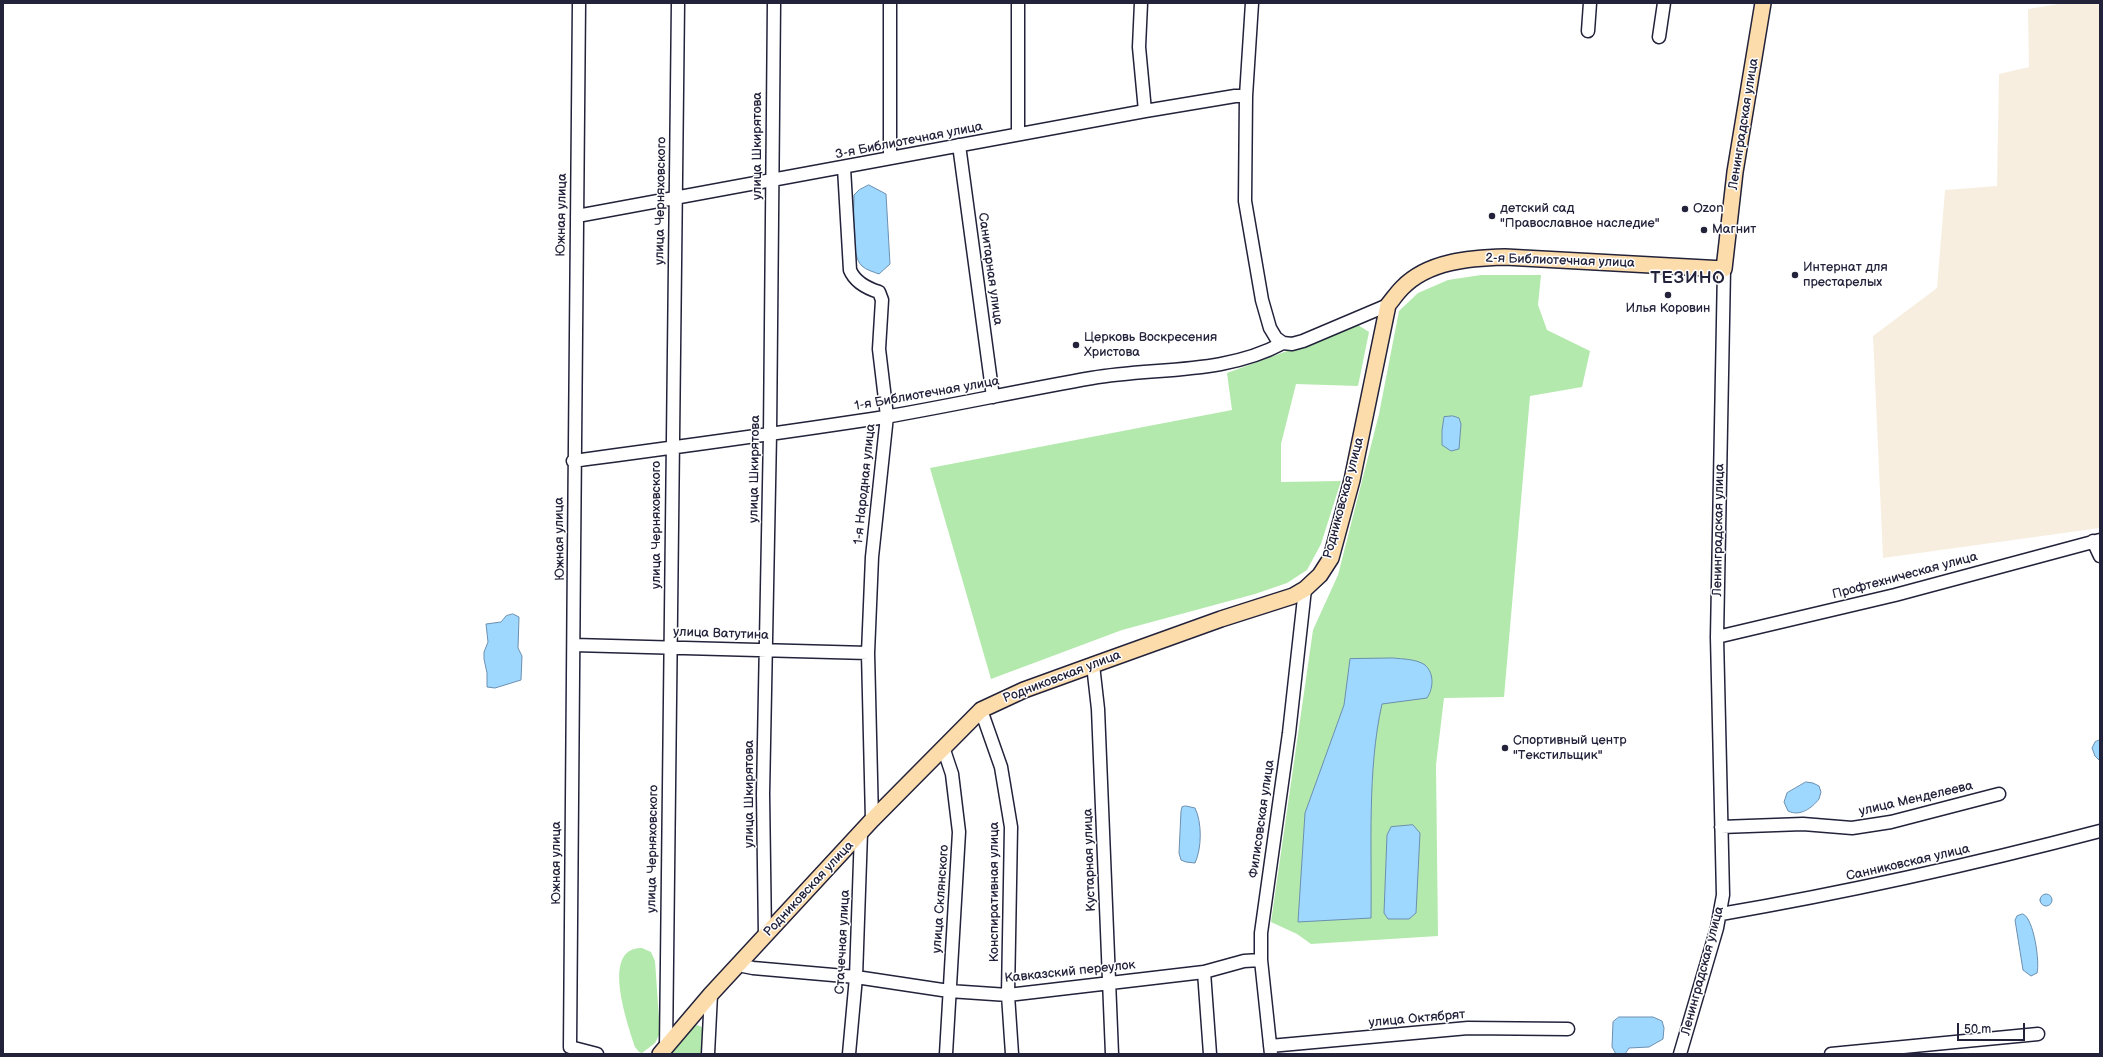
<!DOCTYPE html>
<meta charset="utf-8">
<style>
body{margin:0}
#map{position:relative;width:2103px;height:1057px;overflow:hidden;background:#fff;font-family:"Balsamiq Sans",sans-serif}
canvas{display:block}
.frame{position:absolute;inset:0;border:4px solid #22223b;pointer-events:none}
.scale{position:absolute;left:1957px;top:1023px;width:68px;height:18px;box-sizing:border-box;border:2px solid #22223b;border-top:0;padding-left:5px;font-size:12px;line-height:14px;white-space:nowrap;color:#22223b;-webkit-text-stroke:3px #fff;paint-order:stroke}
</style>
<div id="map">
<canvas width="2103" height="1057"></canvas>
<div class="frame"></div>
<div class="scale">50 m</div>
</div>
<script>
const c = document.querySelector('canvas').getContext('2d');
c.lineJoin = 'round';
function fillPath(path, color) { c.fillStyle = color; c.fill(path, 'evenodd'); }
function stroke(path, color, width, dash) { c.strokeStyle = color; c.lineWidth = width; c.lineCap = dash ? 'butt' : 'round'; c.setLineDash(dash || []); c.stroke(path); }
function write(font, color, halo, rows, align = 'center') {
  c.font = font + ' "Balsamiq Sans",sans-serif'; c.lineWidth = 3; c.setLineDash([]); c.textBaseline = 'middle'; c.strokeStyle = halo; c.fillStyle = color; for (const [text, x, y, turn = 0] of rows) {
    c.save(); c.translate(x, y); c.rotate((+turn || 0) * Math.PI / 180); c.textAlign = isNaN(turn) ? turn : align; if (halo) c.strokeText(text, 0, 0); c.fillText(text, 0, 0); c.restore();
  }
}
fillPath(new Path2D(`
 M2064,3H2100V528L1883,558L1873,336L1937,288L1945,190L1997,186L1999,74L2029,67L2028,9Z`), '#f7eee0');
fillPath(new Path2D(`
 M1481,275H1541L1538,305L1547,330L1590,351L1582,387L1530,396L1504,697L1444,698L1436,765L1438,936L1311,944L1297,934L1271,922L1313,630L1338,575L1379,414L1399,311L1418,293L1448,280Z
 M1358,325L1369,332L1358,386L1296,384L1281,444V482L1341,481L1321,544L1307,570L1287,583L1255,594L1122,630L991,679L930,468L1232,410L1227,373Z
 M642,948L651,952L655,961L660,1033L655,1043L642,1053L639,1052L635,1047C629,1027 599,947 642,948Z
 M697,1025L704,1028L703,1054H668L689,1029Z`), '#b3e9ac');
const water = new Path2D(`
 M869,185L886,194L890,264L879,274C874,272 866,270 862,266C850,256 854,211 854,195L859,190Z
 M1453,416L1459,418L1461,424L1459,449L1451,451L1442,445V430L1444,417Z
 M513,614L519,617L518,648L522,656L521,680L495,688L487,687V673L484,659V652L488,642L486,624L501,622L506,616Z
 M1393,658C1402,659 1417,659 1425,665C1435,674 1433,689 1427,698L1382,704C1367,770 1372,849 1371,918L1298,922L1305,813L1344,705L1350,659Z
 M2100,740V761L2095,756L2092,748L2095,742Z
 M1806,782L1813,783L1819,786L1821,792L1819,799C1812,808 1800,817 1788,811L1784,802L1787,793Z
 M1186,806L1195,808C1202,822 1202,848 1195,863L1186,862L1181,860L1179,853L1181,811L1182,807Z
 M1413,825L1420,833L1416,913L1409,919H1388L1384,913L1387,835L1391,827Z
 M2040 900a6 6 0 1 1 12 0a6 6 0 1 1-12 0Z
 M2023,914C2034,918 2040,963 2037,973L2031,976L2023,970L2015,920L2017,916Z
 M1619,1017H1653L1662,1021L1664,1028L1663,1039L1649,1047L1629,1048L1625,1054H1616L1612,1047L1613,1022Z`);
fillPath(water, '#9ed8fe');
stroke(water, '#6c8fb0', 1);
const minor = new Path2D(`
 M579,3C574,351 574,699 570,1047L597,1054
 M1018,3V134
 M1141,3L1139,47L1145,111
 M1252,3L1246,96L1245,201L1262,300L1270,328L1276,338L1283,343
 M1588,31L1590,3
 M1659,37L1664,3
 M959,145L993,397
 M890,158V3
 M844,168L850,270C855,282 866,288 879,292L882,300L879,349L887,416L872,557L868,653L872,820
 M577,216L1145,111L1235,96H1246
 M1283,343L1292,344L1303,341L1388,305
 M573,461C677,447 782,433 885,417C954,405 1023,390 1092,378C1156,367 1224,375 1283,343
 M2093,541L2100,556
 M1717,637L1895,595L2100,540
 M574,645L868,653
 M1093,665L1098,709L1112,1054
 M981,710L1001,767L1011,827L1008,995L1012,1054
 M943,747L952,774L959,832L946,1054
 M1721,827L1803,824L1852,828L1891,822L1999,794
 M1721,914C1849,892 1974,864 2100,831
 M765,936L763,794L770,434L774,3
 M738,965L753,968L856,977L949,991L1008,995L1204,972L1244,961L1261,960
 M1204,972L1210,1054
 M1270,1046L1468,1028L1568,1029
 M666,1048L678,3
 M708,1054L711,994
 M849,1054L856,977L861,832
 M1271,1054L1261,960V933L1289,733L1305,589
 M1680,1054L1717,928L1723,895L1717,637L1724,269
 M1831,1054L2038,1034`);
const major = new Path2D(`
 M660,1054L711,994L872,820L981,710L1024,690L1093,665L1221,619L1293,596L1305,589L1320,575L1331,558L1352,480L1388,305C1393,299 1397,293 1402,288C1428,261 1470,258 1505,257L1724,269L1735,172L1763,3`);
stroke(minor, '#22223b', 15);
stroke(major, '#22223b', 18);
stroke(minor, '#fff', 12);
stroke(major, '#fddcac', 15);
for (const [x, y, r, color] of [
 [1685,209,4,"#22223b"],
 [1492,216,4,"#22223b"],
 [1704,230,4,"#22223b"],
 [1795,275,4,"#22223b"],
 [1668,295,4,"#22223b"],
 [1076,345,4,"#22223b"],
 [1505,748,4,"#22223b"]
]) { const dot = new Path2D(); dot.arc(x, y, r, 0, 2 * Math.PI); c.fillStyle = color; c.fill(dot); stroke(dot, '#fff', 1.5); }
write('13px', '#22223b', '#fff', [
 ["Ленинградская улица",1744,124,-81],
 ["3-я Библиотечная улица",909,141,-11],
 ["улица Шкирятова",758,146,-90],
 ["улица Черняховского",661,201,-89],
 ["Южная улица",562,215,-89],
 ["2-я Библиотечная улица",1560,261,2],
 ["Санитарная улица",990,269,82],
 ["1-я Библиотечная улица",927,394,-10],
 ["улица Шкирятова",755,469,-89],
 ["1-я Народная улица",865,484,-84],
 ["Родниковская улица",1344,498,-75],
 ["улица Черняховского",657,525,-90],
 ["Ленинградская улица",1719,530,-89],
 ["Южная улица",560,539,-91],
 ["Профтехническая улица",1905,576,-15],
 ["улица Ватутина",721,634,2],
 ["Родниковская улица",1062,677,-21],
 ["улица Шкирятова",750,794,-90],
 ["улица Менделеева",1916,799,-13],
 ["Филисовская улица",1262,819,-82],
 ["улица Черняховского",653,849,-89],
 ["Кустарная улица",1090,860,-92],
 ["Южная улица",557,863,-90],
 ["Санниковская улица",1908,863,-13],
 ["Родниковская улица",809,889,-47],
 ["Конспиративная улица",995,892,-90],
 ["улица Склянского",941,899,-86],
 ["Стачечная улица",843,942,-87],
 ["Ленинградская улица",1703,971,-75],
 ["Кавказский переулок",1070,972,-6],
 ["улица Октябрят",1417,1019,-5]
]);
write('13px', '#22223b', '#fff', [
 ["детский сад",1500,209],
 ["\"Православное наследие\"",1500,224],
 ["Ozon",1693,209],
 ["Магнит",1712,230],
 ["Интернат для",1803,268],
 ["престарелых",1803,283],
 ["Илья Коровин",1668,309,"center"],
 ["Церковь Воскресения",1084,338],
 ["Христова",1084,353],
 ["Спортивный центр",1513,741],
 ["\"Текстильщик\"",1513,756]
], 'left');
c.letterSpacing = '1px';
write('bold 17px', '#22223b', '#fff', [
 ["ТЕЗИНО",1688,279]
]);
c.letterSpacing = '0px';
</script>
